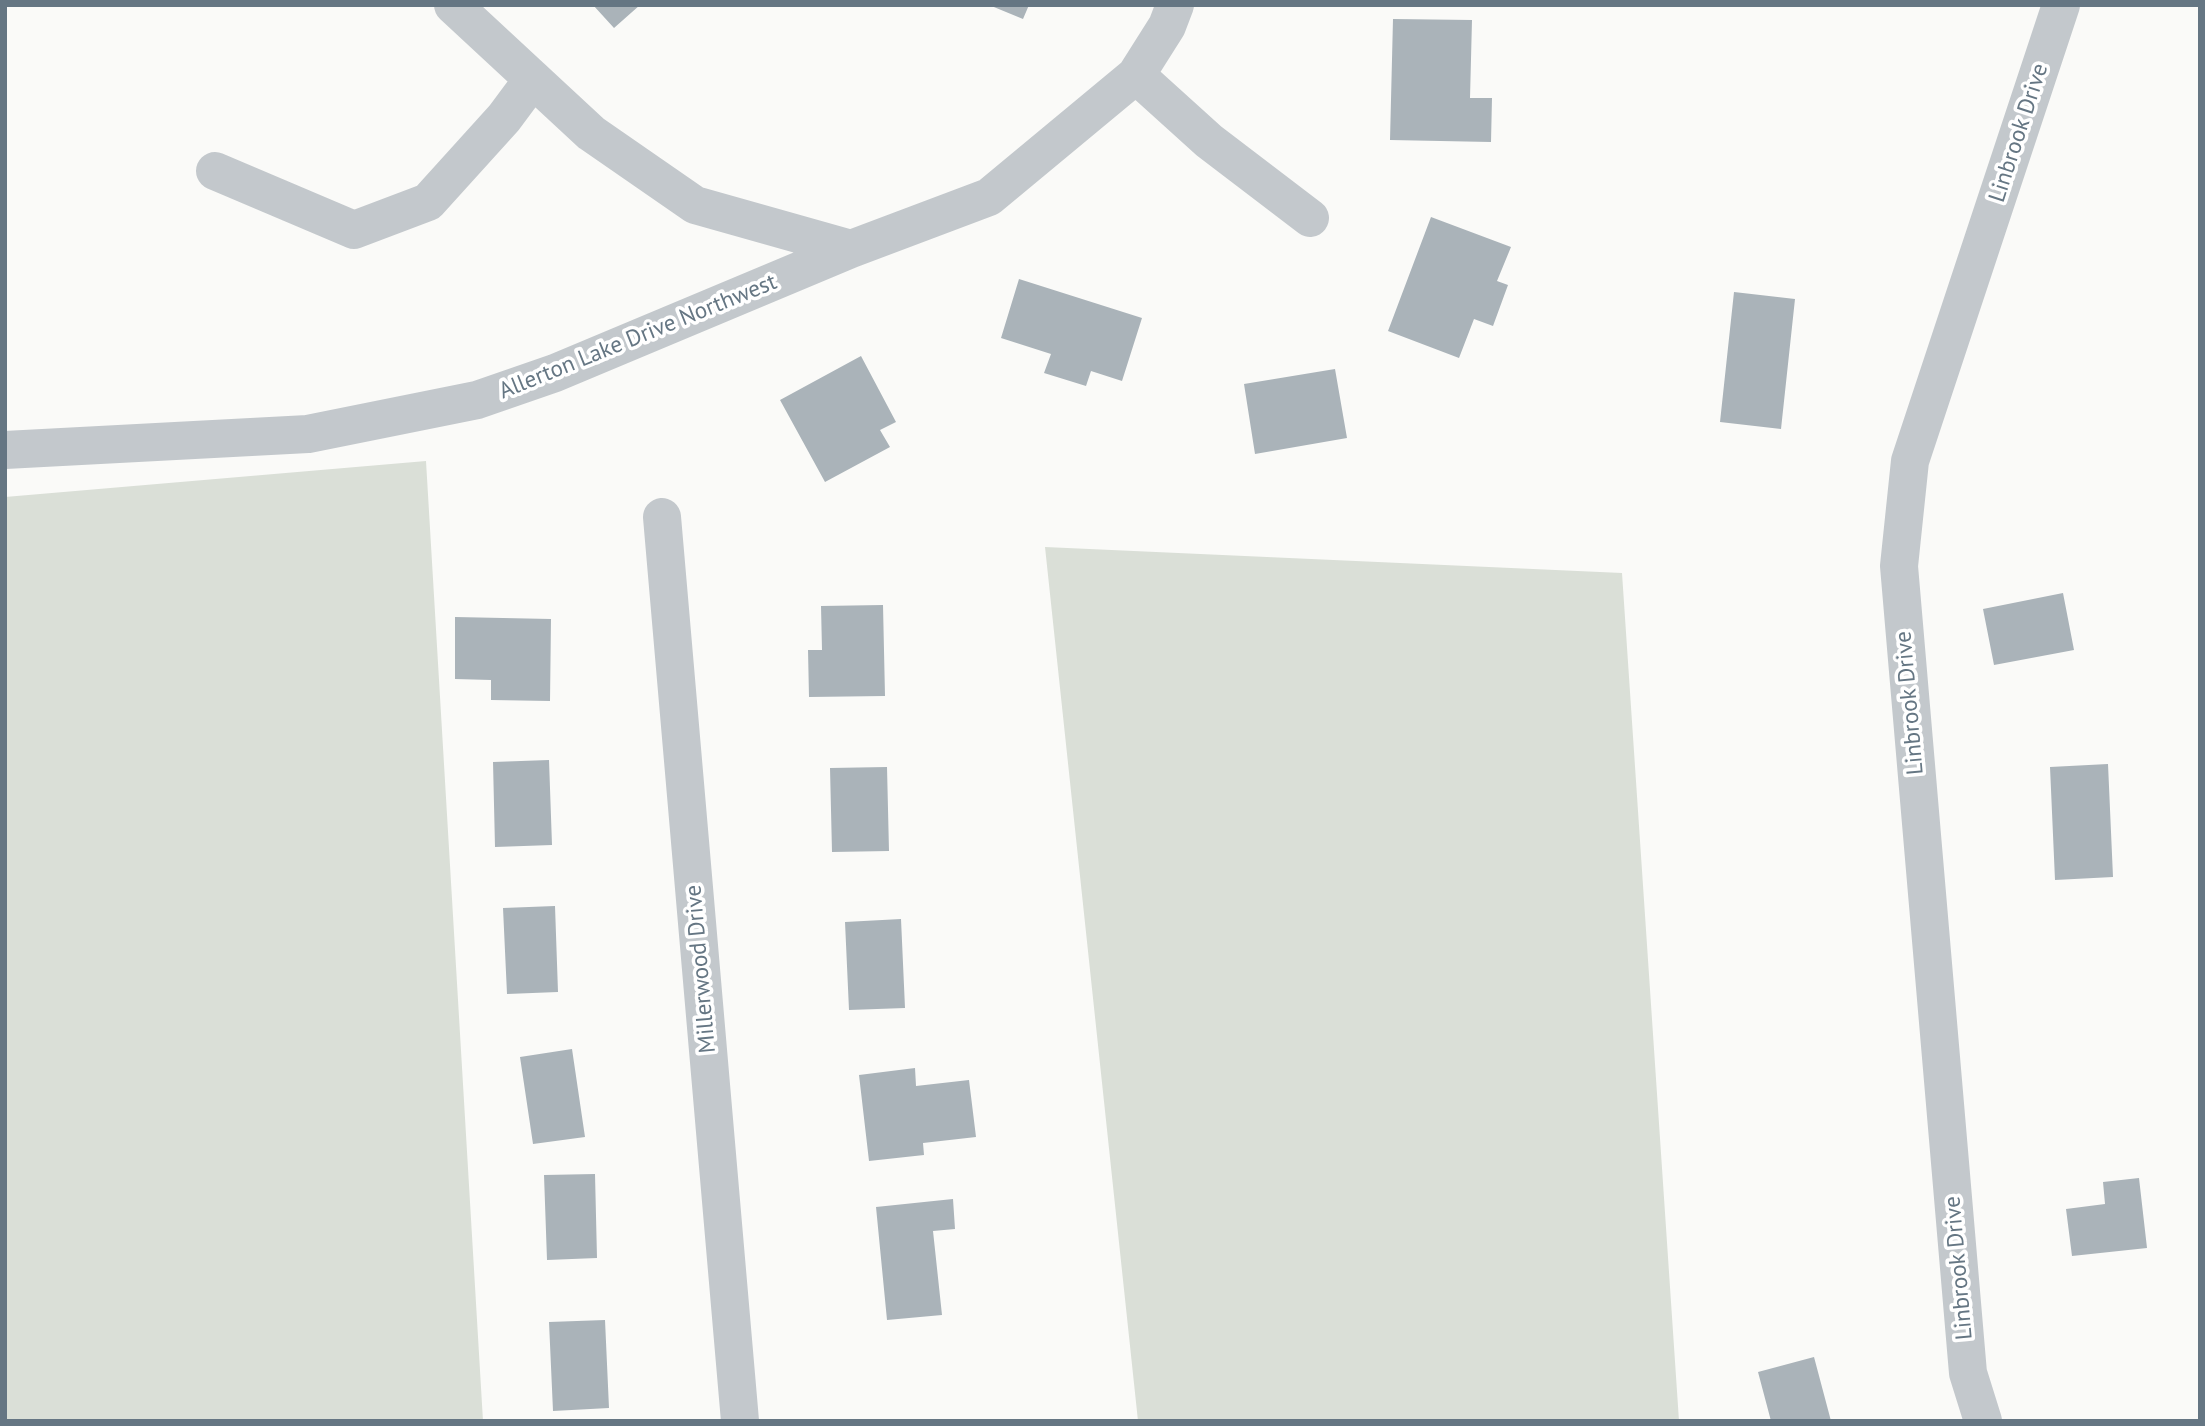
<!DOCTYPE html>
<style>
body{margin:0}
#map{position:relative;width:2205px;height:1426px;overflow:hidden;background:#fafaf8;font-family:"PT Sans",sans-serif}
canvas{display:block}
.frame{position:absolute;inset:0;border:7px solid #657683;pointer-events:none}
</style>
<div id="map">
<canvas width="2205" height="1426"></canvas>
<div class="frame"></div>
</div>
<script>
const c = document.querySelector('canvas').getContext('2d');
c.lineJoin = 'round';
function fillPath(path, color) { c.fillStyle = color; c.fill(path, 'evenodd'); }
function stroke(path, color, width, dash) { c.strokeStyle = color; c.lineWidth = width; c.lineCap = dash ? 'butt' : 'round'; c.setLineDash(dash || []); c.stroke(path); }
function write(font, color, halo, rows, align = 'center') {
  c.font = font + ' "PT Sans",sans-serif'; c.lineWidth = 7; c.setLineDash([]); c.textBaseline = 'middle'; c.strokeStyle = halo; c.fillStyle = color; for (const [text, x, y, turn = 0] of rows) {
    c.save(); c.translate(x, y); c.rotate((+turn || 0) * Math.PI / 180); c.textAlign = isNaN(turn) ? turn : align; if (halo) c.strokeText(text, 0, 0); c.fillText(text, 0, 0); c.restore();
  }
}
fillPath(new Path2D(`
 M426,461L483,1421H5V497Z
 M1045,547L1622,573L1679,1421H1138Z`), '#dadfd7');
fillPath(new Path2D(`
 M593,5H640L614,28Z
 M989,5H1029L1023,19Z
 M1393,19L1472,20L1470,98H1492L1491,142L1390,140Z
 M1431,217L1511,247L1497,281L1508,285L1493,326L1474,319L1459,358L1388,331Z
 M1019,279L1142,318L1122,381L1091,371L1086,386L1044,373L1051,354L1001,338Z
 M1734,292L1795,299L1781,429L1720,422Z
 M861,356L896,422L880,430L890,447L825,482L780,400Z
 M1335,369L1347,438L1255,454L1244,384Z
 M2063,593L2074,650L1994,665L1983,609Z
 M883,605L885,696L809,697L808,650H822L821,606Z
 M455,617L551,619L550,701L491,700V680L455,679Z
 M549,760L552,845L495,847L493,762Z
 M2108,764L2113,877L2055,880L2050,767Z
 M887,767L889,851L832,852L830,768Z
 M555,906L558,992L507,994L503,908Z
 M901,919L905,1008L849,1010L845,922Z
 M572,1049L585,1137L533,1144L520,1057Z
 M915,1068L916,1086L969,1080L976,1137L923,1143L924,1155L869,1161L859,1075Z
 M595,1174L597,1258L547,1260L544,1175Z
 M2139,1178L2147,1248L2072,1256L2066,1209L2105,1204L2103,1182Z
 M953,1199L955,1229L933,1231L942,1315L887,1320L876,1207Z
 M605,1320L609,1408L553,1411L549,1322Z
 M1814,1357L1831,1421H1771L1758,1372Z`), '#aab3b9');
stroke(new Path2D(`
 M453,5L591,133L695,205L851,249
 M1136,75L1209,141L1310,218
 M215,171L354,230L428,202L504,118L533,79
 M5,450L308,434L477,400L555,373L851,249L989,197L1136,75L1167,26L1175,5
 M662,517L740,1421
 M1983,1421L1968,1373L1899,566L1910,461L2061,5`), '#c3c8cc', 38);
write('23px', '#657683', '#fff', [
 ["Linbrook Drive",2019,133,-72],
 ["Allerton Lake Drive Northwest",638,337,-22],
 ["Linbrook Drive",1910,703,-95],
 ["Millerwood Drive",701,969,-95],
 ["Linbrook Drive",1959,1268,-95]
]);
</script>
